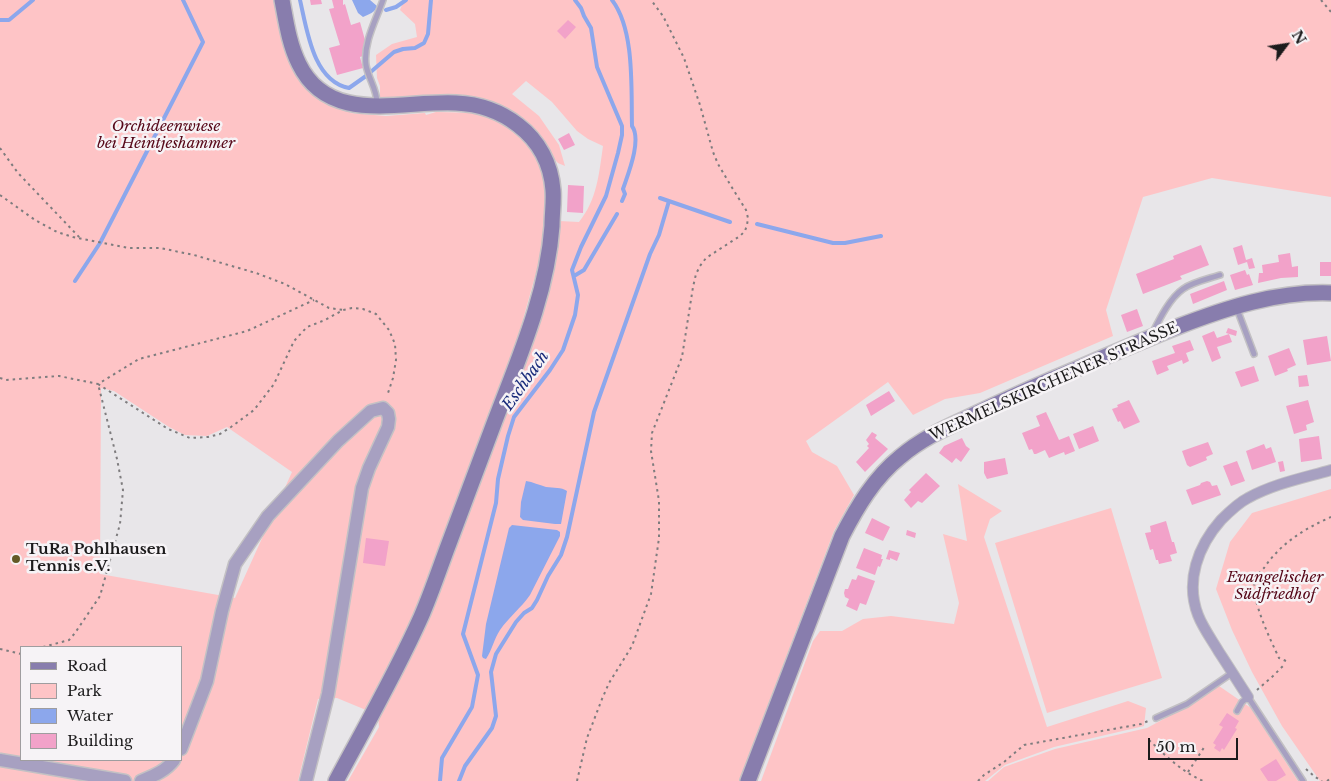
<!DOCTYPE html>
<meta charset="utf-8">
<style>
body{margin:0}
#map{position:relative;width:1331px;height:781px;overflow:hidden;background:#e8e6e9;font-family:"Libre Baskerville",serif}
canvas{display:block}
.legend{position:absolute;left:20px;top:646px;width:162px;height:115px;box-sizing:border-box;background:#f6f3f6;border:1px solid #9f9d9f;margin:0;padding:6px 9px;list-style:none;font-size:15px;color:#1c1b1c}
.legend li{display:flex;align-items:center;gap:10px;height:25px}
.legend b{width:25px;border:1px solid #9f9d9f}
.north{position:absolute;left:1261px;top:20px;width:50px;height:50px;-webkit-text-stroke:4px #f6f3f6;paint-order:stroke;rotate:59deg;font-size:14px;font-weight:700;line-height:20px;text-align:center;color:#1c1b1c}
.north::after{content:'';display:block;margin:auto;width:18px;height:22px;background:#1c1b1c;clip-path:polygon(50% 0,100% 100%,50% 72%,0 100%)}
.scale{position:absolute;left:1148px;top:738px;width:90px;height:22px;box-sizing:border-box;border:2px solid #1c1b1c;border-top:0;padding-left:6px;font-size:15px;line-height:18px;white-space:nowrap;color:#1c1b1c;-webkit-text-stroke:4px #f6f3f6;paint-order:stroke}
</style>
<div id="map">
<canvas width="1331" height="781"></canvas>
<ul class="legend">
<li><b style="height:6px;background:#887dad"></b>Road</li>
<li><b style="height:14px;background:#fec4c6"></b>Park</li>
<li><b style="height:14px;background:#8ca7ec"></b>Water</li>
<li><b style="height:14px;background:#f2a2c9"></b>Building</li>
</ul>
<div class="north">N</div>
<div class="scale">50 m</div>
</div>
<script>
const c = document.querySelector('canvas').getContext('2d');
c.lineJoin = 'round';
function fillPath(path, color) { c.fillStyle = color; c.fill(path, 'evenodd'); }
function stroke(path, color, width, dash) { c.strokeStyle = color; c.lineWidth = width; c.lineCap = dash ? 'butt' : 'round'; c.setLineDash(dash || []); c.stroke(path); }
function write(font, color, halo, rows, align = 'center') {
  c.font = font + ' "Libre Baskerville",serif'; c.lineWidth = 5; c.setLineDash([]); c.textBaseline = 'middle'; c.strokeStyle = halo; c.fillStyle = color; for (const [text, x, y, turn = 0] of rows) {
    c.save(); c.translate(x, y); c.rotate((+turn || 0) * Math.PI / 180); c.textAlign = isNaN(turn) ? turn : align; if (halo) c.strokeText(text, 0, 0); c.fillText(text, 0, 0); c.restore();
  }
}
fillPath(new Path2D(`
 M0,0H276L292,62L351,110L350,113L386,116L425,113L426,115L436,112L478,113L502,122L524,139L537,157L544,175L547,193L545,229L538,266L515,348L474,460L430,579L408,630L366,710L337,698L318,699L298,781H0ZM101,388L114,391L169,427L185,435L207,436L227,427L292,472L235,598L100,574ZM21,647H181V760H21Z
 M404,0H1331V197L1212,178L1143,197L1106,310L1113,336L980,393L945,399L913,415L888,382L806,441L812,452L837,466L854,495L834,531L739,781H348L379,727L378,714L411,651L559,221L579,222C597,200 599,174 603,146L588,139L577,131L552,102L526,81L512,94L539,116L559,145L565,166C563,165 560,164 558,163C553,159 549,149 546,144C541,137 536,131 531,126C487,85 434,95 380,99V86L377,78L376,55L392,44L417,37L415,24L400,10Z
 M958,484L1002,511L990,519L984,537L1047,727L1128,701L1146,708L1144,726L1054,747L1005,765L985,781H761L813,641L820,631H842L863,619L891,616L954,624L959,603L943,534L967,541Z
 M1331,489V781H1320L1282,726L1252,672L1232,630L1216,589L1230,542L1252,513Z
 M1111,508L1162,678L1047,713L995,543Z
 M1219,686L1251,708L1298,781H988L1004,767L1055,749L1147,728L1188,706Z`), '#fec4c6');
fillPath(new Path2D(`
 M352,0H370L377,6C375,13 369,14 363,17L358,13Z
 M526,481C533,482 539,485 546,487C554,488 561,487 567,491L561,524H555L523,520L520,517L521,502Z
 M512,525L557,530L560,532V536L530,595C521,608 509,617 500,630C494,639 492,650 486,659L483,658L482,656L486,624L509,528Z`), '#8ca7ec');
stroke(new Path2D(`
 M300,0C307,30 313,81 349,88L366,76L394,52L403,49L415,48L424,43L428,34L431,0
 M612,0C635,30 631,89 632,126C642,140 628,174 623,189L625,194L622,201
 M386,10L396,7L406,0
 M0,20H9L33,0
 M660,198L730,222
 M757,224L833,243H845L881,236
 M574,276L584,270L617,214
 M75,281L100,243L203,42L183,0
 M440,781L442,758L472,707L478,675L463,634L496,503L498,479L508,436L514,417L550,370L563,350L575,315L578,295L572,270L581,247L606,196L618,153L622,135V126L597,67L591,28L584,16L581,8L575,0
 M459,781L465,766L492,728L496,716L491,672L496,654L516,622L524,613L532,608L537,600L548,576L561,555L567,537L594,412L650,254L659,235L669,201`), '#8ca7ec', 4);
fillPath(new Path2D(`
 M310,0H321L322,4L311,5Z
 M332,0H343V5L345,4L351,25L360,22L365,40L363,48V56L360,57L363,68L337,75L329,48L340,45L329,9L334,8Z
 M568,20L576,27L565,39L557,31Z
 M569,133L575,145L564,150L558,139Z
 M568,185L584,186L583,213L567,212Z
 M1201,245L1209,265L1180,276L1182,279L1143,294L1136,274L1174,259L1173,256Z
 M1242,245L1246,260L1252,258L1255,268L1249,269L1247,262L1238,265L1233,248Z
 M1290,253L1292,267L1298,266V277L1281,278L1258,283L1259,273H1263L1262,265L1279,262L1278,255Z
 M1320,262H1331V276H1320Z
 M1245,270L1247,275L1249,274L1253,285L1235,290L1230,275Z
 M1224,281L1227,290L1193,304L1190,294Z
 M1137,309L1143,326L1127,332L1121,315Z
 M1228,328L1237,331L1236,336L1226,333Z
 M1214,331L1217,338L1229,334L1232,342L1217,347L1221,358L1212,362L1202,336Z
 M1327,336L1331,361L1307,365L1303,340Z
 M1190,340L1194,350L1186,353L1189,361L1183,364L1182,360L1167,366L1169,370L1157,375L1152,361L1175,353L1172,346Z
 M1289,348L1296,365L1287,369L1288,371L1275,376L1268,356Z
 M1254,366L1259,381L1241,387L1235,372Z
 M1307,375L1309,386L1299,387L1298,376Z
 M889,391L895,401L871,416L866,405Z
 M1129,400L1140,422L1124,429L1120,421L1118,422L1112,409L1118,407L1117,405Z
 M1308,400L1314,422L1306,425L1307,430L1294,434L1286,406Z
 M1046,412L1059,440L1069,436L1075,451L1065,455L1064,452L1049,458L1045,450L1036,454H1034L1032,449L1029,450L1022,433L1040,426L1036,416Z
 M1093,426L1099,441L1079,449L1073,434Z
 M872,432L877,435L875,438L888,449L865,472L856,462L869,448L867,446L869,444L866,440Z
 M1319,436L1322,459L1301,462L1299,439Z
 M962,438L966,446L970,449L961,462L956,458L952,463L939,453L944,446Z
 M1208,442L1213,454L1206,457L1207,460L1190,467L1187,465L1182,451Z
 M1264,444L1266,449L1271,447L1276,462L1252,470L1246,451Z
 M1005,458L1008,474L987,479L984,473V462Z
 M1237,461L1245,481L1231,486L1223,466Z
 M1283,461L1285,471L1280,472L1278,462Z
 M926,473L940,486L922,503L918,501L911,508L904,500L911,492L909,490Z
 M1207,481L1210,482L1212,486L1217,485L1221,495L1192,505L1186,490L1200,485L1201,483Z
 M872,518L890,527L883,541L865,533Z
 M1166,521L1172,542H1174L1177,553L1170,555L1172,561L1159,564L1158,560H1156L1153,549L1150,550L1145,533L1151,532L1150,526Z
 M907,530L916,533L915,538L906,535Z
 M366,538L389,541L385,566L363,563Z
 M864,548L882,555L881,559H883L880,567L878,566L875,575L856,568Z
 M889,550L900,553L897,561L890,558V560L886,559Z
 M858,575L875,581L866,605L860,603L857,611L846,606L849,599L845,597L844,593L845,589H848L852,579L856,580Z
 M1227,713L1239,721L1235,728L1237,729L1224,750L1222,748L1220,752L1214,748L1216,745L1213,743L1223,727L1219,725Z
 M1276,759L1286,775L1276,781H1268L1260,769Z`), '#f2a2c9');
const service = new Path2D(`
 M377,103C377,89 368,78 366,65C363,43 376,20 383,0
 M1237,309L1254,354
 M1153,332C1160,318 1170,298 1183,289C1193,282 1208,279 1220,275
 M1237,711L1242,702L1248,697L1303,781
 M1156,718L1187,704L1232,673`);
const minor = new Path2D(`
 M1248,697C1238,682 1229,667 1219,652C1212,640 1203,628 1198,615C1185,581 1198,546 1221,520C1229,512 1238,503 1248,498C1273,484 1303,478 1331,470`);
const tertiary = new Path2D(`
 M181,749L207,681L222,611L235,564L268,516L338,441L371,411L383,408L388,413L389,419L388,427L369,468L362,488L328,694L306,781
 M0,760L125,781
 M141,781C153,776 166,771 174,760`);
const secondary = new Path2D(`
 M282,0C286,21 289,44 299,64C329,126 402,100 456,103C478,104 500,111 518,125C539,141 551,164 553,190C554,202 552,214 552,226C547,296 517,362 493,426C478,466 463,506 448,546C439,570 431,594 421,617C396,673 365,727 336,781
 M748,781L842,536C857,507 874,478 900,457C920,440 941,430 965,419C992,406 1020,393 1048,381C1091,363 1133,344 1177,327C1226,308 1277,291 1331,293`);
stroke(service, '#c3c1c4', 8);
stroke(minor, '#c3c1c4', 12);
stroke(tertiary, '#c3c1c4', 15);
stroke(secondary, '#c3c1c4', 18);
stroke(new Path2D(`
 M1321,0L1331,12
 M0,148L18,173L80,238
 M0,195L35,220L57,232L73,237L129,248H160L194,255L256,273L285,284L329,308L343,310
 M0,378L6,380L59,376L98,384L139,359L247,331L314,300
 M98,384L168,429L190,438L208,437L220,434L231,427L254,410L274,384L294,341L307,327L325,320L343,310L352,308L363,309L376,314L389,330L395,344L396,360L393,378L387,396
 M43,647L69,640L75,633L100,596L120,524L123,490L117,459L98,384
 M0,649L21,654
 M1286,661L1279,658C1271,641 1250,598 1255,581C1256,576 1261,571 1264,568C1281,543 1304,529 1331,517
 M1257,690L1273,676L1283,666L1282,663
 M1149,740C1165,755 1182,772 1203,781
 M1306,769L1315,777L1322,781
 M1188,772L1205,746
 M577,781L587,738L602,699L609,683L632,646L651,594L659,538V501L651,451L652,433L682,357L693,287L696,274L700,266L706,258L740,236L745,231L747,225L748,218L746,210L731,186L718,164L713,152L700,105L684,58L663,16L651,0
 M978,781L984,775L1004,762L1024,745L1141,724L1148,721
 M1327,781L1331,778`), '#7e7c7e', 2, [2.5, 4]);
stroke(service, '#a7a0c1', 5);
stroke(minor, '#a7a0c1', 10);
stroke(tertiary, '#a7a0c1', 12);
stroke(secondary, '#887dad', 15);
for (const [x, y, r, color] of [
 [16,559,5,"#635a26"]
]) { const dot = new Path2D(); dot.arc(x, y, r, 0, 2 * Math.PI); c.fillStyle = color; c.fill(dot); stroke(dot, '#f6f3f6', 2); }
write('italic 15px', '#560718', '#f6f3f6', [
 ["Orchideenwiese",166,127],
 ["bei Heintjeshammer",166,144],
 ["Evangelischer",1275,578],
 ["Südfriedhof",1275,595]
]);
write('15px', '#1c1b1c', '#f6f3f6', [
 ["WERMELSKIRCHENER STRASSE",1054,382,-24]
]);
write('bold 15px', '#1c1b1c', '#f6f3f6', [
 ["TuRa Pohlhausen",26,550],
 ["Tennis e.V.",26,567]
], 'left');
write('italic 16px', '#192c7b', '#f6f3f6', [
 ["Eschbach",526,381,-55]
]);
</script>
